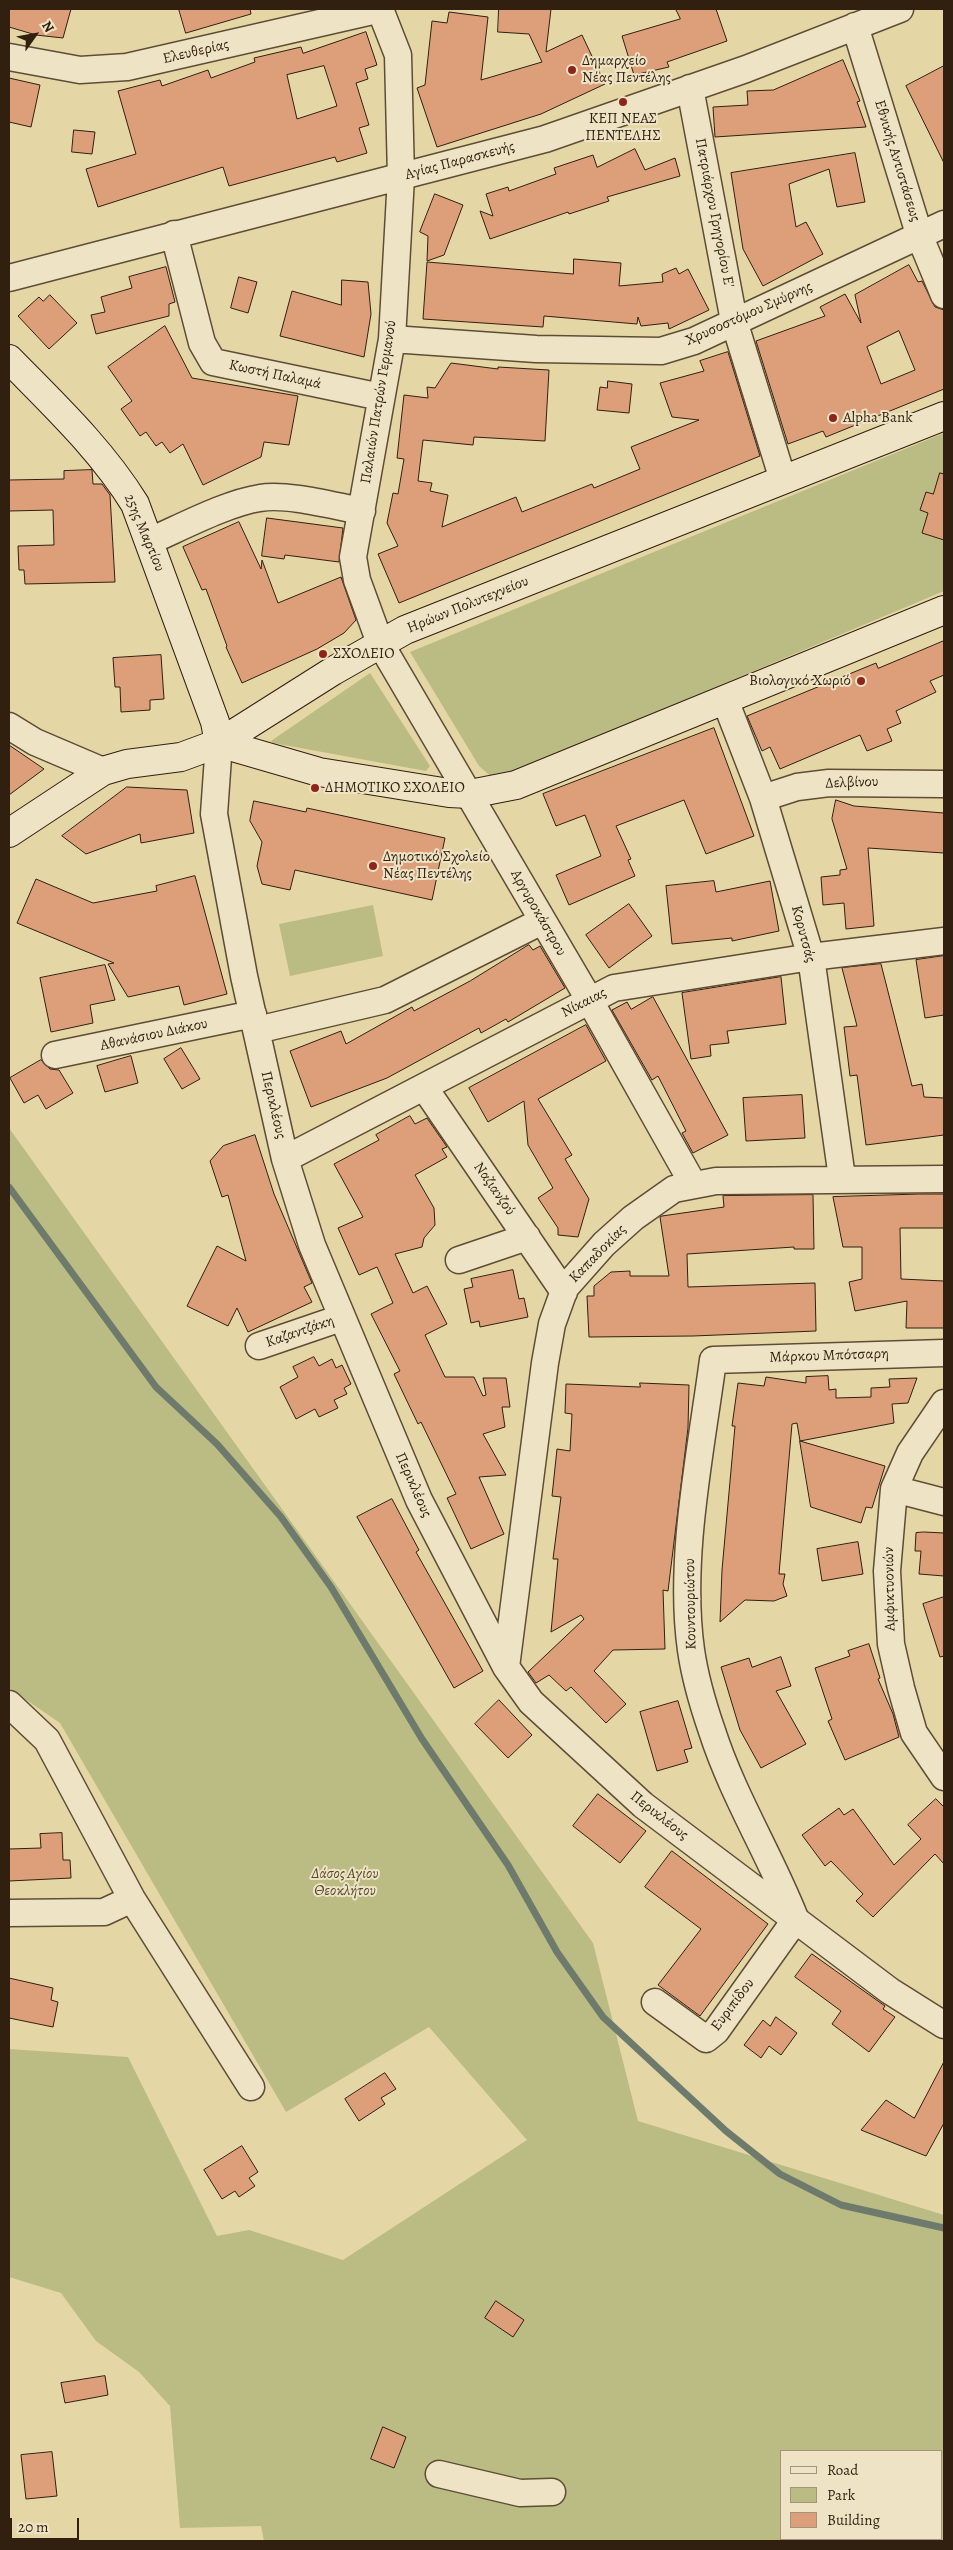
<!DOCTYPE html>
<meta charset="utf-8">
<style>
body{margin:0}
#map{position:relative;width:953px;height:2550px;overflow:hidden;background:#e5d6a6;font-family:Alegreya,serif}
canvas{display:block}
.frame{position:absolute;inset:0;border:10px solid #311f0f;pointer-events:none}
.legend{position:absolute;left:780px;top:2450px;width:162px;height:90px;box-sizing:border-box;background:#eee4c5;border:1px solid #a2957c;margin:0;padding:6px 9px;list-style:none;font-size:15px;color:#311f0f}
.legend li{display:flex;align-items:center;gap:10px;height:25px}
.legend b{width:25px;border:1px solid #a2957c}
.north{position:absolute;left:10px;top:10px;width:50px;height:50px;-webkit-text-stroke:4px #eee4c5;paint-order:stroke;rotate:58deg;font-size:14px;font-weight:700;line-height:20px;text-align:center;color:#311f0f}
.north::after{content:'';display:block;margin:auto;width:18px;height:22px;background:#311f0f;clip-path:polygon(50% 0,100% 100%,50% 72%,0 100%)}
.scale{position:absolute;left:10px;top:2518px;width:69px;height:22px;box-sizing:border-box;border:2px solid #311f0f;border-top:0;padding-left:6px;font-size:15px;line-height:18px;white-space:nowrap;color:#311f0f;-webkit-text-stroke:4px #eee4c5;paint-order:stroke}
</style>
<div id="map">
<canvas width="953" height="2550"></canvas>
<div class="frame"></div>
<ul class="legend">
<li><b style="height:6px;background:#eee4c5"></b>Road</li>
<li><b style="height:14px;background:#babc83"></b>Park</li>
<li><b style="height:14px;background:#dd9f7a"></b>Building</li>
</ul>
<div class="north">N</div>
<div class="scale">20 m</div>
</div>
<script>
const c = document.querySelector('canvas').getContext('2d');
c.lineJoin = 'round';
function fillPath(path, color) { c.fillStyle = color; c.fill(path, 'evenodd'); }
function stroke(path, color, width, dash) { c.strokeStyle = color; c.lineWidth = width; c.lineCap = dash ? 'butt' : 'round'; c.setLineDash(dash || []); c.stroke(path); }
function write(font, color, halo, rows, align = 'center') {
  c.font = font + ' Alegreya,serif'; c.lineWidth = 4; c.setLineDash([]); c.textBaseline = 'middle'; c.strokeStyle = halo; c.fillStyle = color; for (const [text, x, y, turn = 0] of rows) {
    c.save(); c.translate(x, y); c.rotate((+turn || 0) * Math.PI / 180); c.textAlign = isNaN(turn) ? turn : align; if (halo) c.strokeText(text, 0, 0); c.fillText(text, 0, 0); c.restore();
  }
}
fillPath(new Path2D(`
 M944,433V591L495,780L479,766L410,652Z
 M370,673L430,766L426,771L273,743L271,741Z
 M373,905L383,956L290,976L279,924Z
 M9,1128L593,1943L638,2121L944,2215V2541H264L261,2526L180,2528L170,2406L139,2372L96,2341L61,2293L9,2277V2049L128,2057L217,2236L249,2230L343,2260L527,2140L429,2027L286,2112L60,1723L9,1688ZM782,2451H942V2539H782Z`), '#babc83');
stroke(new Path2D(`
 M9,1187L156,1387L217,1444L281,1517L331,1587L422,1739L508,1865L557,1952L603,2017L726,2131L780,2174L841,2205L944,2228`), '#6e7b6c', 7);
const building = new Path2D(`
 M9,9H71L63,38L36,35L9,27Z
 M179,9H250L251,14L186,33Z
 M499,9H551L546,52L582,35L605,84L541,114L437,147L417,88L425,85L432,21L447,23L449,12L488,17L481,80L542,62L529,34L498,32Z
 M676,9H716L727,41L667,62L669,67L634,75L622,36L680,19Z
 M366,32L377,65L365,69L368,79L356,83L369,125L359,128L367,153L337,162L335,157L229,186L223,167L98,207L86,169L136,154L118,91L160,80L162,86L208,70L211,78L255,62L254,58L301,47L303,53ZM324,66L337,106L297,119L287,75Z
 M843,60L860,101L857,102L866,127L715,137L713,107L748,105L747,91L773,90Z
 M944,66V163L906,86Z
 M9,78L40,85L31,127L9,122Z
 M74,130L95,132L92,154L72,152Z
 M635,149L645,170L675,158L680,176L607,197L609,201L569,214L568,212L490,239L480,211L493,216L486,194L508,187L509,191L556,174L554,168L593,155L597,167Z
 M855,153L865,202L837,207L829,169L789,184L796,227L806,222L823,254L763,286L743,249L731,173Z
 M435,194L463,205L444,255L427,261L428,236L420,232Z
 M574,259L621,263L619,286L663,282L662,274L676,268L679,274L688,269L709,310L669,329L668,323L641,326L638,317L637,324L544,316L543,327L423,319L427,262L573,274Z
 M909,265L918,282L922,281L935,307L944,310V389L826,437L823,431L788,444L756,341L825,316L820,307L845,294L861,323L855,295ZM899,331L915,370L881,384L867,347Z
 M166,267L175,302L169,304V316L96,334L91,315L105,312L101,297L132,288L129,277Z
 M239,277L257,282L248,313L231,308Z
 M342,280L368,282L371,314L364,357L280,336L292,291L341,305Z
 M50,295L77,323L49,349L18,316L39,297L43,301Z
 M165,326L192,378L298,396L289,445L264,442L261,457L203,485L183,444L170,453L162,442L156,446L146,432L140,436L121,409L132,401L108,367Z
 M728,352L760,456L399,603L378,554L398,546L387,523L393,493L398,494L404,459L397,458L404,395L428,398L427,387L435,388L451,363L498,369V367L549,370L545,441L474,437L473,445L423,440L418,481L432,483L430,491L448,495L442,527L516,497L522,512L592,484L594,488L640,469L631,447L699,420L672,417L660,383L704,371L700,361Z
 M608,381L632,384L629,413L597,410L600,387L607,388Z
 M92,470L93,484H102L110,495L115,582L25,584L24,570H19L18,546L54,545L53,510L9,511V480L64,479V471Z
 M940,473L944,474V540L922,533L928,513L920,510L926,492L933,494Z
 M267,518L343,528L339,562L285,555L284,559L262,556Z
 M239,522L261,569L262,560L278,603L341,577L356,620L344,633L317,649L242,683L226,647L227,646L206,589L202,590L183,547Z
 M944,641V675L930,681L936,692L896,711L901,723L887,729L892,741L867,751L860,735L780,769L770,747L762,751L747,716L876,663L878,668Z
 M161,655L164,699L150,700V710L121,712L120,687H115L113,658Z
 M714,728L754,836L706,854L684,800L616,826L631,859L628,860L635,876L569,905L556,875L601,856L585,815L556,826L543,794Z
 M9,745L44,769L9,795Z
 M127,787L187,790L194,833L141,843L140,834L86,854L62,836Z
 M836,800L854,806L944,813V853L868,848L874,926L846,929L844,903L823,905L821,877L840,875V870L847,869L832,819Z
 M254,801L306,812L307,808L445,838L432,900L295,870L290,890L262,884L257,866L262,842L250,821Z
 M195,876L227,994L184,1005L179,986L128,997L108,964L114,963L17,923L36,879L93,903L157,891L156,886Z
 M714,881L716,892L770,881L779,931L732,941V938L672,944L666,886Z
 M629,904L652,936L609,968L586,935Z
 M529,945L533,950L540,946L565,988L508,1022L506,1019L481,1033L479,1028L387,1078L311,1107L290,1051L341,1031L346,1044L412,1007L414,1011L470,981Z
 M944,956V1015L925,1018L916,960Z
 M881,964L912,1086L922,1084L924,1097L944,1098V1135L866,1145L857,1075L850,1076L844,1027L857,1026L842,968Z
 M105,965L115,1000L90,1005L93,1023L51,1032L40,978Z
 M781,977L786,1024L727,1031L729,1043L710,1045L711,1056L691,1059L682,993Z
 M653,997L728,1135L693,1153L682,1133L686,1131L658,1076L652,1080L612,1010L627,1002L631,1009Z
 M586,1025L606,1061L538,1099L572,1155L565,1159L589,1199L578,1237L558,1235V1228L538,1198L553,1188L528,1145L524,1101L488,1122L469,1088Z
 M181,1048L200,1079L182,1089L164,1059Z
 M131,1056L138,1083L105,1092L97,1066Z
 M41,1060L50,1069L59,1070L73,1093L46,1109L38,1095L24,1103L10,1078Z
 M802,1095L805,1138L746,1141L743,1098Z
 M410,1116L415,1124L427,1118L447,1147L442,1149L447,1157L415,1175L434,1208L435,1225L424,1238L422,1247L395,1254L413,1293L427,1286L447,1324L425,1335L445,1377H474L483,1396L486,1395L483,1378H506L510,1407H502L505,1427L483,1434L506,1475L479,1477L504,1534L471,1549L447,1498L456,1494L421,1422L418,1424L394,1374L400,1371L371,1314L393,1303L377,1267L359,1275L338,1228L363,1217L334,1164L379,1140L376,1135Z
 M255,1135L274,1194L312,1283L304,1287L312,1302L248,1332L237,1308L228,1326L187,1306L217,1246L246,1261L228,1195L222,1197L210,1161L223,1146Z
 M920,1194H944V1228H900L901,1279L944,1281V1328H906L907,1301L855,1311L849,1282L862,1279V1247H843L833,1197Z
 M813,1195L814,1249H794V1247L687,1254L688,1287L815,1283L816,1331L693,1336L589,1337L587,1296H594V1286L611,1272L630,1271V1276H669L660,1217L662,1216L724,1207L723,1196Z
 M513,1270L519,1299L524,1298L528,1317L480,1327L479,1321L471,1323L464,1289L473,1287L471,1279Z
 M314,1357L319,1366L332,1359L336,1368L342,1365L351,1384L344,1388L347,1394L334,1400L338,1408L319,1417L315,1409L296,1419L280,1387L298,1377L293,1367Z
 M828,1376L829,1390L836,1389V1398L871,1397V1388L890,1387L889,1379L917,1378L908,1403L892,1404L894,1423L800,1441L797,1423L792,1424L779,1574H785L783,1584L787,1596L774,1601L745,1600L720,1622L722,1570L735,1426H732L738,1383L764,1386L766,1377L806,1383V1377Z
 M640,1383L689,1385L688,1428L668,1591L663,1590L665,1649L613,1650L594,1671L626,1704L606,1723L571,1687L566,1691L549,1675L536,1683L528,1672L584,1619L581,1615L551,1632L558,1559H553L561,1497L552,1496L557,1449L570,1451L572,1414L565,1413L566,1384L640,1387Z
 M800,1441L885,1466L872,1508L866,1507L861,1523L811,1507Z
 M392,1499L419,1550L416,1552L483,1671L454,1688L357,1517Z
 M924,1532L944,1533V1576L919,1574L921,1551H915L916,1533Z
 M858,1542L863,1574L822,1581L817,1549Z
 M944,1597V1656L940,1657L923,1604Z
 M869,1644L880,1678L878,1679L893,1714L899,1737L845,1760L828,1721L832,1719L815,1668L850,1656L848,1651Z
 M781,1657L791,1686L776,1691L806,1744L761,1768L740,1730L721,1667L749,1658L752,1667Z
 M499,1700L532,1735L508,1758L475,1724Z
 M678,1701L692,1748L684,1750L688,1762L657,1771L640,1712Z
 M598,1794L646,1831L620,1863L573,1826Z
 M936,1799L944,1807V1864L935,1854L873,1917L856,1901L863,1894L831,1861L825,1866L802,1835L839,1808L844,1815L853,1809L894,1865L921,1839L908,1825Z
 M62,1833L63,1860H70L71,1878L9,1881V1849L41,1848L40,1834Z
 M672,1851L768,1924L700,2016L658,1985L701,1929L645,1887Z
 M812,1954L885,2006L883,2009L895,2017L869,2052L832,2024L841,2011L795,1977Z
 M9,1978L53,1988L51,2000L58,2002L53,2027L9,2018Z
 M776,2017L797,2033L781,2055L769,2046L761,2058L744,2045L763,2020L770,2026Z
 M944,2062V2123L926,2156L861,2130L886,2100L914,2118Z
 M385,2073L396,2089L381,2098L385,2104L359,2121L345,2099Z
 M242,2146L258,2172L249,2178L255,2186L239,2197L235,2191L222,2199L204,2170Z
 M496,2301L524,2320L513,2337L485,2318Z
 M105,2376L108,2395L65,2403L61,2383Z
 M383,2427L406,2437L394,2468L371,2459Z
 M52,2452L57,2496L26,2499L21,2455Z`);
fillPath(building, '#dd9f7a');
stroke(building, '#311f0f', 1);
const street = new Path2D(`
 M380,9L398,55L401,177L392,339L353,557L357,580L380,643L590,1001L693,1184
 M855,26L920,237L944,295
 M9,57L80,70L127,67L381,9
 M690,88L734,321L783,480
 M174,234L202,343L213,362L381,397
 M9,278L545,139L746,69L900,9
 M392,339L536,349L661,351L694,341L944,224
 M150,541C182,527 227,503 260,498C287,493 334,506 362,511
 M725,700L763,798L811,957L842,1178
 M9,726L35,742L103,771
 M219,743L214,814L244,976L285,1159L312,1245L419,1500L506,1667L531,1702L643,1805L890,1991L944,2025
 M763,798L797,787L829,783L944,784
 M257,1030L385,1000L542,921
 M55,1055L253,1014
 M424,1087L564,1292
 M285,1159L614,988L811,957L944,941
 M459,1260L527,1237
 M259,1346L341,1318
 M944,1403L910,1453L894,1489L887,1571L891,1644L901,1688L914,1733L944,1777
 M894,1489L944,1502
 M506,1667L545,1363L552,1324L565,1288L604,1244L633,1218L674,1189L716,1181L944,1179
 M9,1704L47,1740L132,1899L251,2087
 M9,1913L104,1912L132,1899
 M795,1918C770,1855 733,1796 712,1731C703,1705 695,1678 691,1650C678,1559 701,1451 713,1360L944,1353
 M655,2002L706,2039L716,2031L796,1919
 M439,2474L520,2493L552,2492`);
const secondary = new Path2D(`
 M9,359C54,405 101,449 135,504L215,722L219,743
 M219,743L319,772L449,793L470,794L516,785L944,610
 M9,833L103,771L127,764L181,757L219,743L333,671L405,630L944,416`);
stroke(street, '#5e4d35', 29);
stroke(secondary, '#311f0f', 30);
stroke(street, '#eee4c5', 26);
stroke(secondary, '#eee4c5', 28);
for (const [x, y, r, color] of [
 [572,70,5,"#8f2418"],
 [623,102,5,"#8f2418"],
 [833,418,5,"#8f2418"],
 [323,654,5,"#8f2418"],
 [861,681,5,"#8f2418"],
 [315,788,5,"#8f2418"],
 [373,866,5,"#8f2418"]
]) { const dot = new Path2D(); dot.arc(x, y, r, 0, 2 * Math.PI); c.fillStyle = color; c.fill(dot); stroke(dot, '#eee4c5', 2); }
write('15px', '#311f0f', '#eee4c5', [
 ["Ελευθερίας",196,52,-13],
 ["Αγίας Παρασκευής",460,161,-15],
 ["Εθνικής Αντιστάσεως",897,161,73],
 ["Πατριάρχου Γρηγορίου Ε'",714,213,79],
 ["Χρυσοστόμου Σμύρνης",749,314,-24],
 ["Κωστή Παλαμά",275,375,12],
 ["Παλαιών Πατρών Γερμανού",379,402,-81],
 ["25ης Μαρτίου",144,533,67],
 ["Ηρώων Πολυτεχνείου",468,605,-22],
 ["Δελβίνου",852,783,-2],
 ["Αργυροκάστρου",538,913,60],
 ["Κορυτσάς",803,934,75],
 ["Νίκαιας",584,1003,-27],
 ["Αθανάσιου Διάκου",154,1035,-12],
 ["Περικλέους",273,1105,77],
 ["Ναζιανζού",494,1189,55],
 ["Καπαδοκίας",598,1254,-46],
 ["Καζαντζάκη",300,1332,-19],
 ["Μάρκου Μπότσαρη",829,1356,-2],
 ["Περικλέους",413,1485,66],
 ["Αμφικτυονιών",890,1589,-91],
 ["Κουντουριώτου",691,1604,-91],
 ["Περικλέους",659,1816,38],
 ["Ευριπίδου",733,2005,-53]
]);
write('15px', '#311f0f', '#eee4c5', [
 ["Δημαρχείο",582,61],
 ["Νέας Πεντέλης",582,78],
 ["ΚΕΠ ΝΕΑΣ",623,119,"center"],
 ["ΠΕΝΤΕΛΗΣ",623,136,"center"],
 ["Alpha Bank",843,418],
 ["ΣΧΟΛΕΙΟ",333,654],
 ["Βιολογικό Χωριό",851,681,"right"],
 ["ΔΗΜΟΤΙΚΟ ΣΧΟΛΕΙΟ",325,788],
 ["Δημοτικό Σχολείο",383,857],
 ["Νέας Πεντέλης",383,874]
], 'left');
write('italic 15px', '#53462c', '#eee4c5', [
 ["Δάσος Αγίου",345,1874],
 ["Θεοκλήτου",345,1891]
]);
</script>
